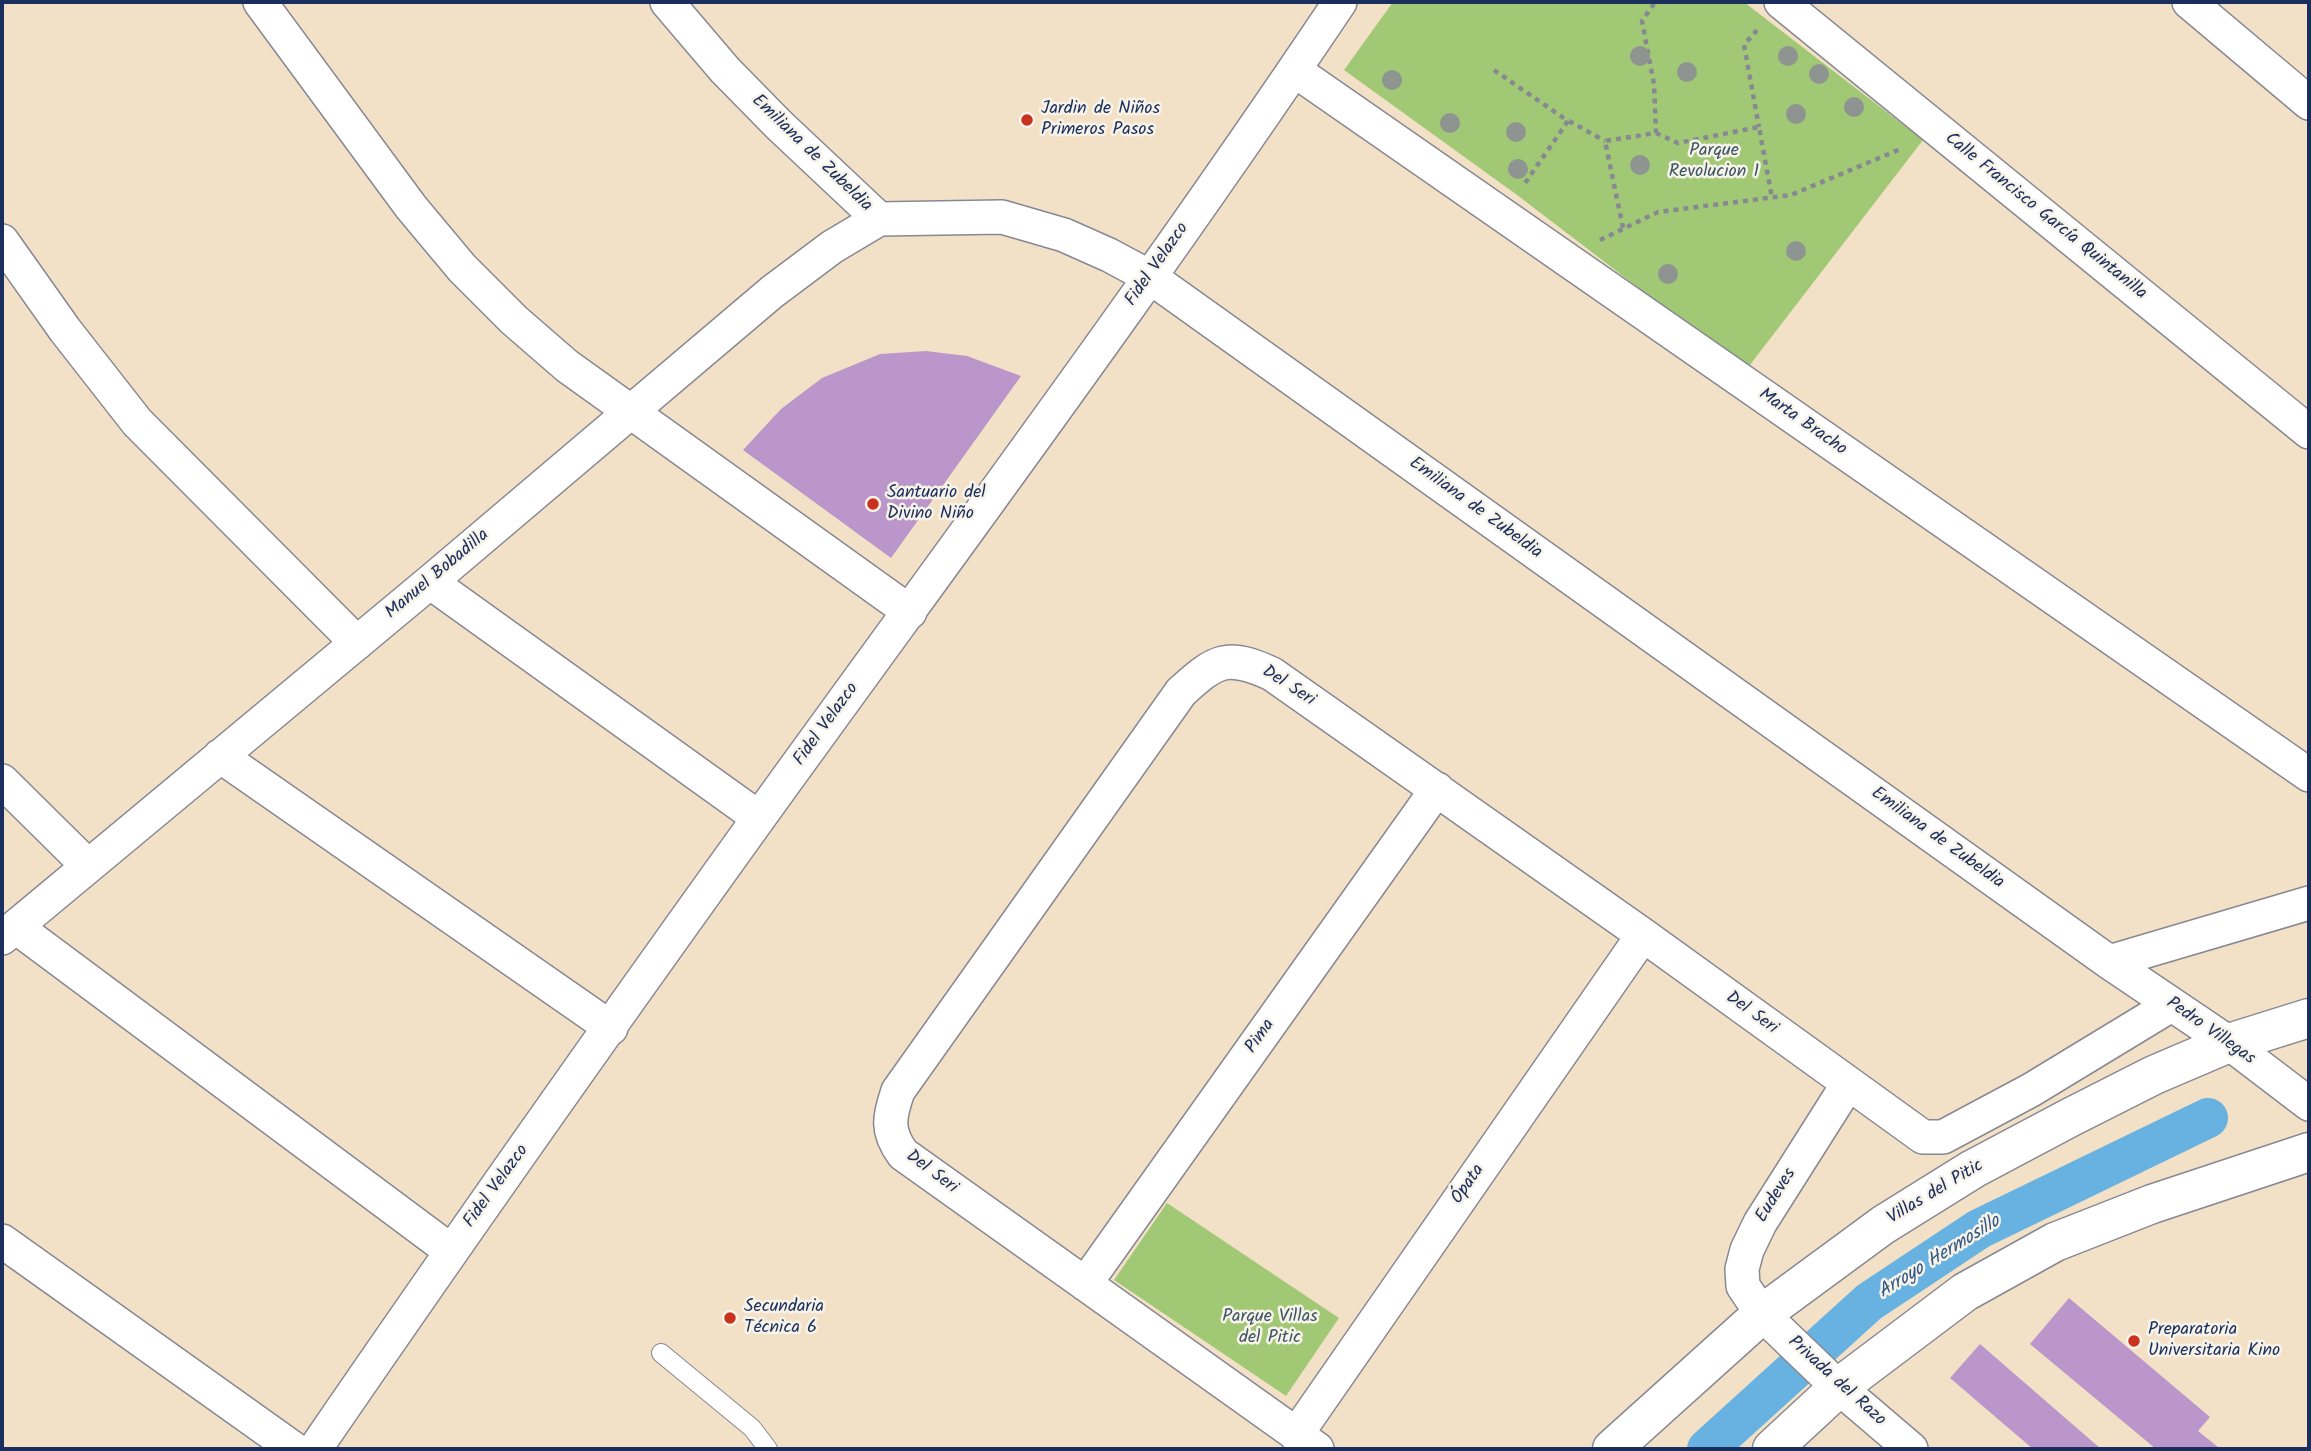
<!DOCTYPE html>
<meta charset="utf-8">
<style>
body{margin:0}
#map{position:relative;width:2311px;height:1451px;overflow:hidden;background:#f3e1c7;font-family:Kalam,sans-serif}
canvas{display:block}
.frame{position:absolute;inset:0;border:4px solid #1b2f5e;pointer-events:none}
</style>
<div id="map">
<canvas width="2311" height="1451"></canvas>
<div class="frame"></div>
</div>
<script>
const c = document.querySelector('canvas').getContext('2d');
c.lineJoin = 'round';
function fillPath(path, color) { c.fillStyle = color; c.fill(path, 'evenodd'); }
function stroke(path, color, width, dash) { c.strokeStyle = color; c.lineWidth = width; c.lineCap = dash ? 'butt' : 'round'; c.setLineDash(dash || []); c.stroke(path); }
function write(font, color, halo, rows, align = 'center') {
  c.font = font + ' Kalam,sans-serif'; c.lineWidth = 5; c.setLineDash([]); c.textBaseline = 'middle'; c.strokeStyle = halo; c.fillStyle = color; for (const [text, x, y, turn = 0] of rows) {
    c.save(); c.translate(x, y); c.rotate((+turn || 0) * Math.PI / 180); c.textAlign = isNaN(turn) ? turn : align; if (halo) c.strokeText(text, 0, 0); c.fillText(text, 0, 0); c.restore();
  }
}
fillPath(new Path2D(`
 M1393,2H1744L1923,140L1746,370L1517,195L1344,70Z
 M1167,1203L1339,1318L1286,1396L1114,1280Z`), '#a1c975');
stroke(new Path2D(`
 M1707,1449L1869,1302L1979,1229L2208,1118`), '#68b2e1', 40);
fillPath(new Path2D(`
 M926,351L967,356L1021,376L891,558L743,450L781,409L822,378L880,354Z
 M2069,1298L2210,1417L2198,1431L2218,1447L2217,1449H2156L2030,1344Z
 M1980,1344L2101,1449H2033L1950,1378Z`), '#ba96ca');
const service = new Path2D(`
 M661,1353L752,1428L768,1449`);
const minor = new Path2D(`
 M260,2L411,207L462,268L514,320L567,366L910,612
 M667,2L725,70L779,125L879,219L1002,217L1064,235L1109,255L1150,277L2109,962L2309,903
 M1781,2L2309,432
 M2189,2L2309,103
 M1294,70L2309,775
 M2,241L65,330L137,422L357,643
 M430,582L759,818
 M220,756L611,1028
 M2,781L88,866
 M16,927L451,1251
 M2,938L430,582L772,292L832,247L879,219
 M2109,962L2229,1043L2309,1104
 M1848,1084L1760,1223L1747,1250L1742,1269L1743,1286L1762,1314L1836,1385L1911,1449
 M2,1241L294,1449
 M1085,1284L1437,789
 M1296,1435L1643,935
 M315,1449C461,1236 610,1025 761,815C956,545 1155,278 1340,2
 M1317,1449L903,1154C886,1131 889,1117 898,1091L1181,692C1216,660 1227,653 1272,674L1643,935L1923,1137H1943L2031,1090L2171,1005`);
const tertiary = new Path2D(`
 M1612,1449L1762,1314L1883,1225L1973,1169L2071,1117L2154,1075L2229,1043L2309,1018
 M1772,1449L1839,1387L1965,1292L2055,1242L2152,1204L2309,1152`);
stroke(service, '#878892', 20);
stroke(minor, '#878892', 36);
stroke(tertiary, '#878892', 41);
stroke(new Path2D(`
 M1757,30L1744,45L1759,127
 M1494,70L1568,121L1523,186
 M1569,121L1605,141
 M1656,133L1678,143L1759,127L1772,198
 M1623,228L1605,141L1656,133L1654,84L1642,21L1655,2
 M1600,240L1658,212L1791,195L1903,148`), '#878892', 4.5, [5, 5]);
stroke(service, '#fff', 18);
stroke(minor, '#fff', 33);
stroke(tertiary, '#fff', 38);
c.fillStyle = '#8e9591';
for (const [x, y] of [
 [1640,56],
 [1788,56],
 [1687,72],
 [1819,74],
 [1392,80],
 [1854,107],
 [1796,114],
 [1450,123],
 [1516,132],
 [1640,165],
 [1518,169],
 [1796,251],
 [1668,274]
]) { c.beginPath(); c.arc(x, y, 10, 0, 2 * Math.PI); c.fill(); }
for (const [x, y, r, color] of [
 [1027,120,7,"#c8321e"],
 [873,504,7,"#c8321e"],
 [730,1318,7,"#c8321e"],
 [2134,1341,7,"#c8321e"]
]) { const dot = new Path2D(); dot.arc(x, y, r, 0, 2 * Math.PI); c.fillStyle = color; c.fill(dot); stroke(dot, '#f7f3e8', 2.5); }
write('18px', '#1b2f5e', '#f7f3e8', [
 ["Jardin de Niños",1041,110],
 ["Primeros Pasos",1041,131],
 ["Santuario del",887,494],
 ["Divino Niño",887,515],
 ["Secundaria",744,1308],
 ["Técnica 6",744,1329],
 ["Preparatoria",2148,1331],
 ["Universitaria Kino",2148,1352]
], 'left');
write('18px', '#3c5664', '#f7f3e8', [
 ["Parque",1714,152],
 ["Revolucion 1",1714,173],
 ["Parque Villas",1270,1318],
 ["del Pitic",1270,1339]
]);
write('18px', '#1b2f5e', '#f7f3e8', [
 ["Emiliana de Zubeldia",811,154,44],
 ["Calle Francisco García Quintanilla",2045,217,39],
 ["Fidel Velazco",1158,265,-55],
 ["Marta Bracho",1802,423,35],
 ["Emiliana de Zubeldia",1475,509,36],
 ["Manuel Bobadilla",438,575,-40],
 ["Del Seri",1288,687,33],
 ["Fidel Velazco",827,725,-54],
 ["Emiliana de Zubeldia",1937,839,36],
 ["Del Seri",1751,1014,36],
 ["Pedro Villegas",2210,1032,35],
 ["Pima",1261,1037,-55],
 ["Del Seri",931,1173,37],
 ["Ópata",1469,1185,-55],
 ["Fidel Velazco",497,1187,-54],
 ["Villas del Pitic",1936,1193,-31],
 ["Eudeves",1777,1196,-58],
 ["Privada del Razo",1836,1382,42]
]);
write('italic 19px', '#325685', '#f7f3e8', [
 ["Arroyo Hermosillo",1940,1258,-32]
]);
</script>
